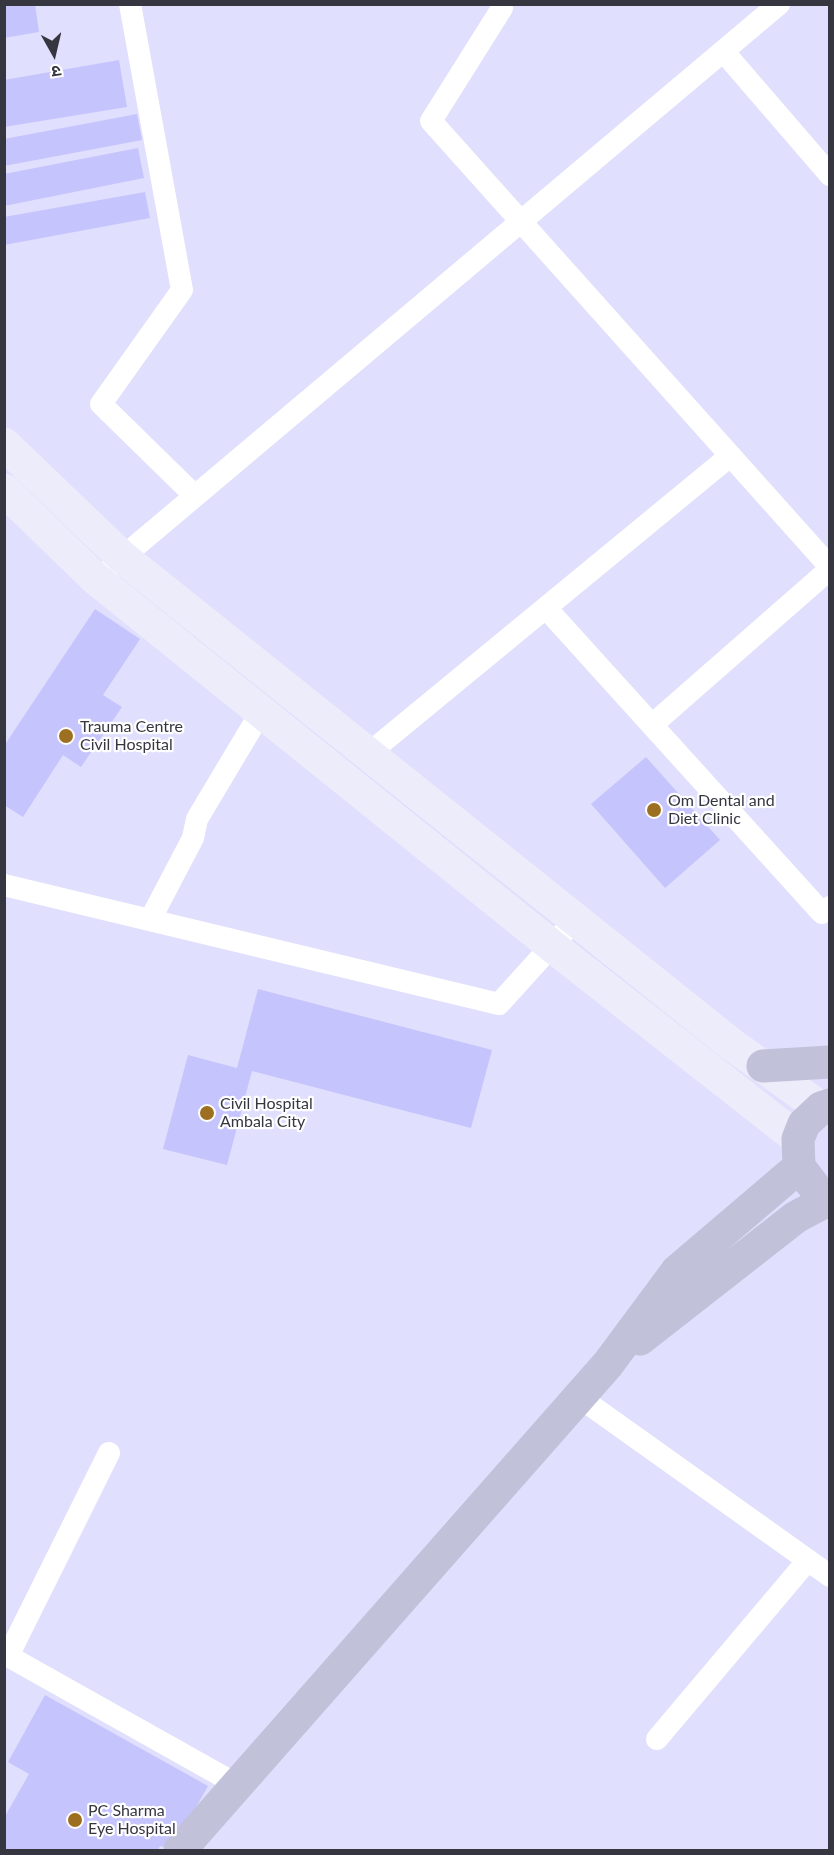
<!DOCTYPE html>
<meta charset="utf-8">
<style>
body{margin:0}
#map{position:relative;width:834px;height:1855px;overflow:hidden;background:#e0dffd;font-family:Lato,"Noto Sans Devanagari",sans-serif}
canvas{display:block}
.frame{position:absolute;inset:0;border:6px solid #363641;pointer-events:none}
.north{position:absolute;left:24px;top:24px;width:60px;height:60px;-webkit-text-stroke:4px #fff;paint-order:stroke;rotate:172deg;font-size:16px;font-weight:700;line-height:24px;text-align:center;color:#363641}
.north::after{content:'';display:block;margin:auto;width:21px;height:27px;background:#363641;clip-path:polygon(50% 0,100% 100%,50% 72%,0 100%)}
</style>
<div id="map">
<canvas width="834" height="1855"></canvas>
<div class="frame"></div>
<div class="north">उ</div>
</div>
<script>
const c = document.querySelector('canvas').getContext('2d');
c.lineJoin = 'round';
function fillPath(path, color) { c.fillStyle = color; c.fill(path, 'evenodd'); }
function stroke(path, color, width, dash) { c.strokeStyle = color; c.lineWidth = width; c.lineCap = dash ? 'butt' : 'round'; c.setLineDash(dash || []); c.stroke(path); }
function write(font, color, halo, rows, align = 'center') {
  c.font = font + ' Lato,sans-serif'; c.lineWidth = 4.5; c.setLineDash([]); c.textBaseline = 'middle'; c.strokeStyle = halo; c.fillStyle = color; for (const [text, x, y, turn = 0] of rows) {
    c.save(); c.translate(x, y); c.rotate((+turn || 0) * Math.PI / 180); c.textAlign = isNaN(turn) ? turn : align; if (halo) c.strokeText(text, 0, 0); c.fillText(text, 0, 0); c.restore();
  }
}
fillPath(new Path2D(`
 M4,4H35L39,32L4,38Z
 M119,60L127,107L4,127V80Z
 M137,114L142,140L4,166V139Z
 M138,148L144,178L4,206V174Z
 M145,192L150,218L4,245V217Z
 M95,609L140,639L103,695L122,707L81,767L63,755L23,817L4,805V746Z
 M646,757L720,840L665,888L591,804Z
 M258,989L492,1050L471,1128L252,1071L227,1165L163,1149L188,1055L237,1068Z
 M45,1695L208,1786L172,1850L160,1846L158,1850H4V1818L29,1774L8,1762Z`), '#c6c4fd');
stroke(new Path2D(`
 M130,4L182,290L101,404L195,496
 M501,4L502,8L431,121L830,567
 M723,51L830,175
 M112,566L779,4
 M546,608L822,913L830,907
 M652,725L830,569
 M368,754L730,456
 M4,885L499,1004L576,919
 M150,920L193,838L197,819L261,712
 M579,1397L830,1576
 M109,1453L8,1656L236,1784
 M657,1739L808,1560`), '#fff', 22);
stroke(new Path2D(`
 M4,444L122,557L731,1044L821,1108
 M4,490L96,579L552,946L798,1139`), '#edecfa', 33);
stroke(new Path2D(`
 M763,1066L830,1062
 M813,1185L799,1167L798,1139L804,1124L821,1108L830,1105
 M640,1339L796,1217L830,1199
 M180,1850L608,1364L677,1271L799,1167`), '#c1c1da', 33);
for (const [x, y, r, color] of [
 [66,736,8,"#9d6f20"],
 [654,810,8,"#9d6f20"],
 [207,1113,8,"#9d6f20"],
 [75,1820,8,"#9d6f20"]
]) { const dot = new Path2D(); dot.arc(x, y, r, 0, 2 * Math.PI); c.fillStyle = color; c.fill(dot); stroke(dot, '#fff', 2); }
write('16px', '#363641', '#fff', [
 ["Trauma Centre",80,727],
 ["Civil Hospital",80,745],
 ["Om Dental and",668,801],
 ["Diet Clinic",668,819],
 ["Civil Hospital",220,1104],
 ["Ambala City",220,1122],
 ["PC Sharma",88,1811],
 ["Eye Hospital",88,1829]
], 'left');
</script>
